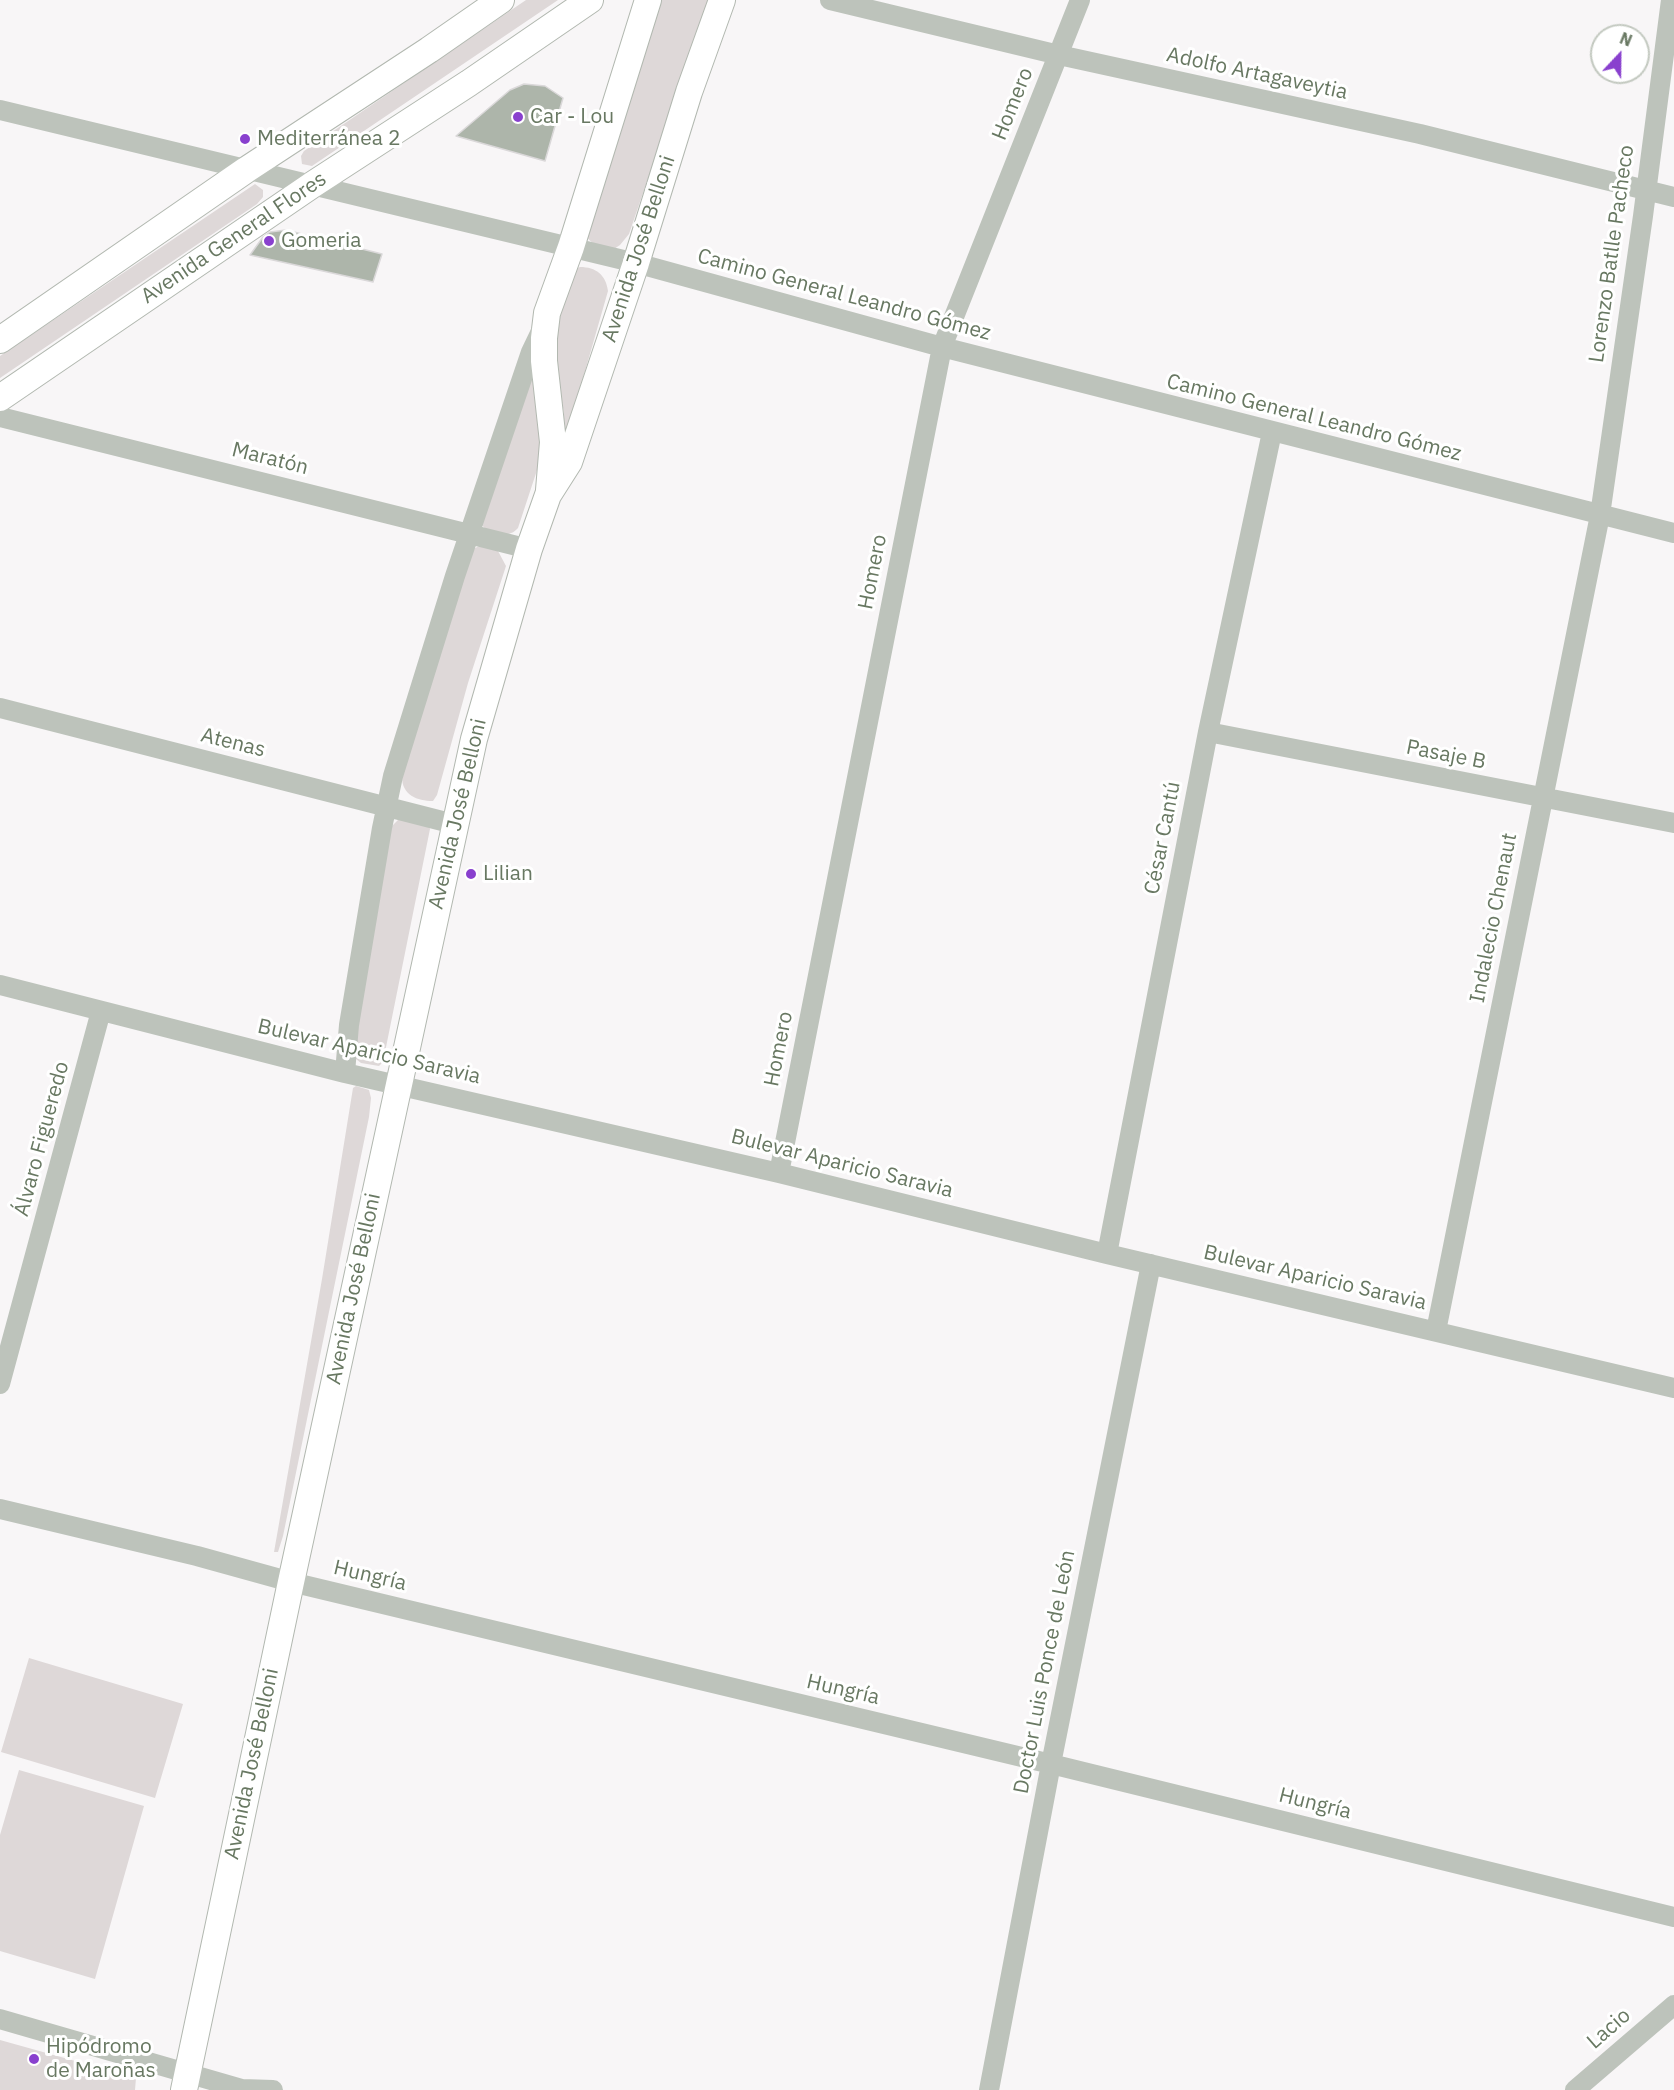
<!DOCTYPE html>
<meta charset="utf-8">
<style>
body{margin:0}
#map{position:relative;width:1674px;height:2090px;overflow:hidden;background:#f8f6f7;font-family:"IBM Plex Sans",sans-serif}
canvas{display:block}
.north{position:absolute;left:1590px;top:24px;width:60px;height:60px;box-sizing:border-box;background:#fff;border:2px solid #c3c9c0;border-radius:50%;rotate:22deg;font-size:16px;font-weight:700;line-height:24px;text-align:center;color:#687862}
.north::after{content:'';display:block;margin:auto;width:21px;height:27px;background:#8940ce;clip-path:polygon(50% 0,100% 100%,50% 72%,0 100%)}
</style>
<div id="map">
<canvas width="1674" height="2090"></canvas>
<div class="north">N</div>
</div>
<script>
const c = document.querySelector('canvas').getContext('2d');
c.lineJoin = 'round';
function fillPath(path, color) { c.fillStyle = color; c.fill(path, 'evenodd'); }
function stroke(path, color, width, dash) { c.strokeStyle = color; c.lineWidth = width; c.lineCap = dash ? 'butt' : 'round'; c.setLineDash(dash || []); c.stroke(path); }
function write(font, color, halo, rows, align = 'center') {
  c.font = font + ' "IBM Plex Sans",sans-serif'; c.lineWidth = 6; c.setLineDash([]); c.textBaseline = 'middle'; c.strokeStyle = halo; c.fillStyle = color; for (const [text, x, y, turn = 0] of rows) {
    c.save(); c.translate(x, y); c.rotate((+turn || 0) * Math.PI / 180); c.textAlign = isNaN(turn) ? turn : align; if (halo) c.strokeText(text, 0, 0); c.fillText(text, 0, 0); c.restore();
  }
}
fillPath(new Path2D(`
 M526,0H558L312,166L302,164L301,156L304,151Z
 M655,0H709L629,234L620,245L614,249C601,246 590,246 585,233Z
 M255,184L263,190V197L257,204L0,378V356Z
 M580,267C596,267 606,275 608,291L555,476L564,413L551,345L549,323L575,269Z
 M531,380L534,382L539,416L541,458L518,528C508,540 488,534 480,523Z
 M482,545L498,551L506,566L468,683L437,795L433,801C417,801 402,795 402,777L468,560L475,548Z
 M399,819L429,825L430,829L383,1062L379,1066L361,1063L356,1059L355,1046L391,827Z
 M356,1086L369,1090L371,1098L369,1117L283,1536L278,1552H274L322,1279L353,1088Z
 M29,1658L183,1704L155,1798L1,1752Z
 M19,1770L144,1806L95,1979L0,1951V1835Z
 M0,2040L136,2078L135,2090H0Z`), '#ded8d8');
const building = new Path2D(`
 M524,84L545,86L563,98L545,161L456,136L510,90Z
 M286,230L382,254L373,282L250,255L263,237L270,232Z`);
fillPath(building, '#adb5aa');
stroke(building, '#dad8d9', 1.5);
const major = new Path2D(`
 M0,340L246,170L429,50L501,0
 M0,398L312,185L469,83L590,0
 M549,490L553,442L544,361V338L547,313L571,247L648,0
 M184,2090L291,1582L474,739L529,549L548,495L569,462L636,263L689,92L722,0`);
stroke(major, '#b2b8b0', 28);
stroke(new Path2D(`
 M830,0L1059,55L1420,134L1674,197
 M0,110L636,263L942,347L1674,533
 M0,417L529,549
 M0,708L454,824
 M1208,732L1674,823
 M0,985L345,1073L779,1173L1107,1254L1674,1388
 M345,1073L349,1025L382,828L393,776L455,576L531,352L543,327
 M779,1173L942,347L1080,0
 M1107,1254L1208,732L1272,432
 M1436,1331L1600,515L1643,216L1671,0
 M0,1384L101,1011
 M0,1509L197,1556L291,1582L1051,1764L1674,1917
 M0,2019L242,2089L273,2090
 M989,2090L1051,1764L1151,1264
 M1575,2090L1674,2005`), '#bdc3bb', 20);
stroke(major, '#fff', 26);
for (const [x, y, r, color] of [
 [518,117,6,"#8940ce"],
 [245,139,6,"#8940ce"],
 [269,241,6,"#8940ce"],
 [471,874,6,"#8940ce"],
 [34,2059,6,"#8940ce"]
]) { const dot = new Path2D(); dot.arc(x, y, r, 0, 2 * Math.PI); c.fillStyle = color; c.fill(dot); stroke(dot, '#fff', 2); }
write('21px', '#687862', '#fff', [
 ["Adolfo Artagaveytia",1257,74,12],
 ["Homero",1013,104,-68],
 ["Avenida General Flores",234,238,-34],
 ["Avenida José Belloni",639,249,-72],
 ["Lorenzo Batlle Pacheco",1612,254,-82],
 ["Camino General Leandro Gómez",844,295,15],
 ["Camino General Leandro Gómez",1314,418,14],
 ["Maratón",270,459,14],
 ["Homero",873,572,-79],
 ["Atenas",233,743,14],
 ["Pasaje B",1446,755,11],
 ["Avenida José Belloni",458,814,-77],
 ["César Cantú",1163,838,-79],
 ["Indalecio Chenaut",1494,918,-79],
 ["Homero",779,1049,-79],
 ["Bulevar Aparicio Saravia",369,1052,13],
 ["Álvaro Figueredo",42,1139,-75],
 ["Bulevar Aparicio Saravia",842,1164,14],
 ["Bulevar Aparicio Saravia",1315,1278,13],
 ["Avenida José Belloni",354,1289,-78],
 ["Hungría",370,1576,13],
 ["Doctor Luis Ponce de León",1045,1672,-79],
 ["Hungría",843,1690,13],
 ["Avenida José Belloni",252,1764,-78],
 ["Hungría",1315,1804,14],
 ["Lacio",1609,2029,-41]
]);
write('21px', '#687862', '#fff', [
 ["Car - Lou",530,117],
 ["Mediterránea 2",257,139],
 ["Gomeria",281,241],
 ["Lilian",483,874],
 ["Hipódromo",46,2047],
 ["de Maroñas",46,2071]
], 'left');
</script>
